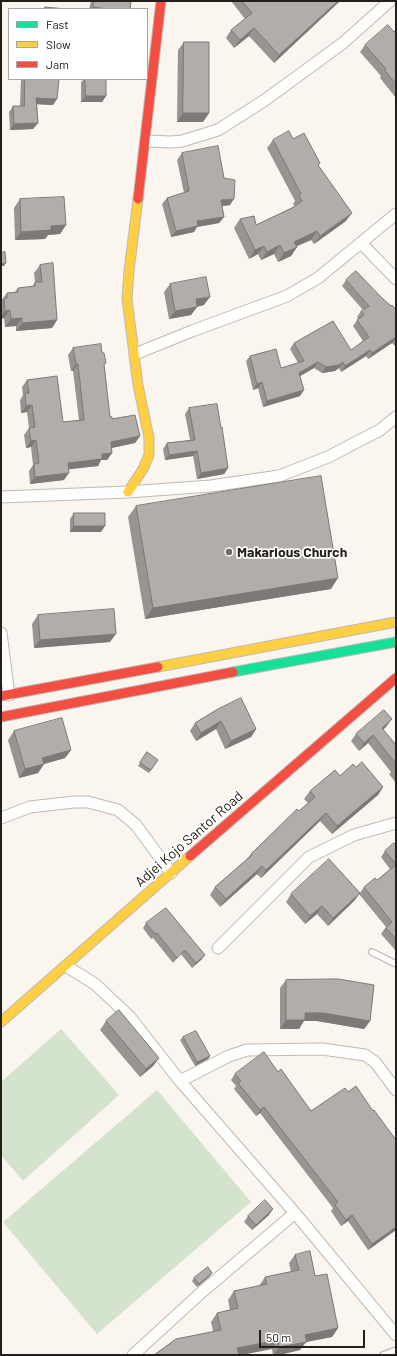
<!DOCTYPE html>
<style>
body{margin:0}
#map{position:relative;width:397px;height:1356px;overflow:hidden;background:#faf5ee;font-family:Barlow,sans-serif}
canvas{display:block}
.frame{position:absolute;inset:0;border:2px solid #23201c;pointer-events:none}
.legend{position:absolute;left:8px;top:8px;width:140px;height:72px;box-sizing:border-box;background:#fff;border:1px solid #a7a6a4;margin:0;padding:5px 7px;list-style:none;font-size:12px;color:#23201c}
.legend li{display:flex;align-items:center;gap:8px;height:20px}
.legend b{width:20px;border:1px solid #a7a6a4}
.scale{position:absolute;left:259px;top:1330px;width:106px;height:18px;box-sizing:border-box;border:2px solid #23201c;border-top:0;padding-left:5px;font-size:12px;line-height:14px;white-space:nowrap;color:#23201c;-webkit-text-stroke:3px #fff;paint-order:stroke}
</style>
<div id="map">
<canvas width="397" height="1356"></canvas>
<div class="frame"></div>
<ul class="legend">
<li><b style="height:5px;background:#16e098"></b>Fast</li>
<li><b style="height:5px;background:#ffcf43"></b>Slow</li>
<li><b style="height:5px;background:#f24e42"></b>Jam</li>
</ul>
<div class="scale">50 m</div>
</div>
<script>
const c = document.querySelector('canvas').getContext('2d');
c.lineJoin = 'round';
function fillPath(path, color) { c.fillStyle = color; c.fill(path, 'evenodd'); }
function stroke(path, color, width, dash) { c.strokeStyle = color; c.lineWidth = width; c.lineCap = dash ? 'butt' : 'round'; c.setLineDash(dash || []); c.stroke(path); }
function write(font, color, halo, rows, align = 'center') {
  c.font = font + ' Barlow,sans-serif'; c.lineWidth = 3.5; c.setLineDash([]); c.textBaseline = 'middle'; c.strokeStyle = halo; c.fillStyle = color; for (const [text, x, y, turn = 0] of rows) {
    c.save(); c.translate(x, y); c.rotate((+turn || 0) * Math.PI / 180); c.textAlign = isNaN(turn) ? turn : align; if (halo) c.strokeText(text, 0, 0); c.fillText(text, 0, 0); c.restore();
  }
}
fillPath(new Path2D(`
 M61,1029L119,1095L23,1181L1,1155V1082Z
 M157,1090L251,1202L97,1334L3,1222Z`), '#d4e3cd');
const lane = new Path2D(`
 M372,952L396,964
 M383,1355L396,1350`);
const street = new Path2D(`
 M146,141L171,142L182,141L218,130L265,100L343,43L390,1
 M361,243L396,279
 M135,354L192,331L287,296L318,278L396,214
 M1,497L128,492L211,486L279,476L328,457L380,430L396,417
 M1,633L9,695
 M1,818L30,807L74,802H88L118,810L136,825L171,873
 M218,948L309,857L354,835L396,823
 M66,966L95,984L129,1016L180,1081L295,1213L396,1335
 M180,1081L229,1056L247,1050L322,1049L365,1055L375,1062L396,1090
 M133,1355L203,1291L295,1213`);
const fast = new Path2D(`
 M233,672L396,642`);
const slow = new Path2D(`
 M128,492L143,469L149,455V438L138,385L127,299L129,271L138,199
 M158,667L396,622
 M1,1022L190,856`);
const jam = new Path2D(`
 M138,199L161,1
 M1,696L158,667
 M1,717L233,672
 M190,856L396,678`);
stroke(lane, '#bebab4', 8);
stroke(street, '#bebab4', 13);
stroke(fast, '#bebab4', 11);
stroke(slow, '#bebab4', 11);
stroke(jam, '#bebab4', 11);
stroke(lane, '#fefefc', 5.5);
stroke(street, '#fefefc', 11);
stroke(fast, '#16e098', 9);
stroke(slow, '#ffcf43', 9);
stroke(jam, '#f24e42', 9);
fillPath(new Path2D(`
 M91,1H131L130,9H89Z
 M231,1H340L274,63L249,36L234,48L226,38L231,30L245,19Z
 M396,30V98L380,78L381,76L360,52L365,45Z
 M184,42L209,113L203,122H177L178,50Z
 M21,79H59L53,105L37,104L38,123L33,129L10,130L9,112L13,106H20Z
 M84,79H106V96L102,102H81V82Z
 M293,139L320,163L318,166L346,221L314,244L311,240L297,246V247L291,256L278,262L274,254L261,260L258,254L249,259L234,228L240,219L256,225L295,206L293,204L295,201L267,148L273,140Z
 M182,153L230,205L222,206L224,217L219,223L197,227L194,232L171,237L162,204L167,198L184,193L177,160Z
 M20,199L66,225L60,234L48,235L45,239L15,240L14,208Z
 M40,265L57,320L52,328L16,331V326L5,327L4,318L1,319V301L7,293L15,292L18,288L32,287L35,282L34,273Z
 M346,280L382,298L391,306L396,310V347L392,343L368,359L366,356L341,372L339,368L335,371L322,373L314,368L300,376V396L263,407L258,388L253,390L246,361L250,356L281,368L298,363L290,349L294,343L351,350L363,341L353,326L358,319L357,317L361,311L363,310L342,286Z
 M170,284L204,305L197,307L191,315L169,319L164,292Z
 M73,348L104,366L110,417L112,419L140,436L135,443L112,448V453L107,460H101L98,466L68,469L64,480L30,484L29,471L33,465L31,447L26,448L24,435L29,428L27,412L21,413L20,400L23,395L22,387L27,380L63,422L79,420L73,371H71L68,355Z
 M189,408L228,468L224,474L197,479L193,456L165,460L163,449L167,443L190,440L185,414Z
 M136,506L331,589L145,619L128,517Z
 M74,513L101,532H70V519Z
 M38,615L110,642L34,648L32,624Z
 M218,709L256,729L251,737L225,749L216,729L196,741L190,731L195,723Z
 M386,727L383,730L396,745V783L389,774L391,772L368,743L359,751L351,741L356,734Z
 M14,731L71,750L65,758L44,764L38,773L19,778L8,740Z
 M147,752L158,760L149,773L138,766Z
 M356,767L383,787L378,795L332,834L320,821L261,878L257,874L220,907L210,895L215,887L247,859L251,854L308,803L304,799L310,791Z
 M396,845V951L381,934L386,927L359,894L354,901L328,926L317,914L305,924L286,902L291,894L360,893L364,887L377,880L390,869L381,857L385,851Z
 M146,923L202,959L192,968L181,954L173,963L153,938L151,939L143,928Z
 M286,980L370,1021L364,1029L317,1021H304L299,1029H280V988Z
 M106,1021L159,1058L153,1066L140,1077L100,1030Z
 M183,1037L210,1056L208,1059L195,1066L180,1040Z
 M278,1072L311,1111L348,1092L373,1111L396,1140V1230L368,1250L348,1221L341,1226L331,1211L333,1208L260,1113L256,1116L234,1089L236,1086L231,1080L235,1074Z
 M269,1215L252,1230L244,1222L248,1216Z
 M295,1255L315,1276L338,1328L332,1337L306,1342L300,1350L279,1355H273L272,1349L213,1331L211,1322L217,1313L230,1310L228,1300L234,1291L259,1286L265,1277L291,1272L289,1263Z
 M210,1276L197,1287L192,1281L194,1278Z`), '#989590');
fillPath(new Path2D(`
 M338,1H340L274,63L279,55Z
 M93,7L107,9H92Z
 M254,28L249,36L234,48L240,40Z
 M86,96H106L102,102H81Z
 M36,98L57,99L53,105L32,104Z
 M183,113H209L203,122H177Z
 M38,123L33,129L10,130L14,124Z
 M234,199L230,205L216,207L221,200Z
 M352,213L346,221L314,244L320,236Z
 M224,217L219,223L197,227L194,232L171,237L176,231L197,221Z
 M66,225L60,234L48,235L45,239L15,240L21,232L51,226Z
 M317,231L311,240L288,250L294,242Z
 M280,245L274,254L261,260L267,252Z
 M264,246L258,254L249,259L255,250Z
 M297,247L291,256L278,262L284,253Z
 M6,263L4,266H1V264Z
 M210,297L204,305L190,308L196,299Z
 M197,307L191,315L169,319L175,311Z
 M10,310L4,318L1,319V316L5,311Z
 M22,318L16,326L5,327L11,319Z
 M57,320L52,328L16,331L22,323Z
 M396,337L392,343L368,359L372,353Z
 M370,350L366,356L341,372L345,366Z
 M318,362L314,368L295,379L299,373Z
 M343,362L339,368L335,371L322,373L326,367Z
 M76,364H78L73,371H71Z
 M262,382L258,388L253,390L257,384Z
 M304,390L300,396L263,407L267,401Z
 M32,405L27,412L21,413L26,406Z
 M140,436L135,443L106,449L111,442Z
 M36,440L31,447L26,448L31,441Z
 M197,451L193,456L165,460L169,455Z
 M112,453L107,460H101L98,466L63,470L68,463L102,454Z
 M228,468L224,474L197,479L201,473Z
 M69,473L64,480L30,484L35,477Z
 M74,526H105L101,532H70Z
 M338,578L331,589L145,619L153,608Z
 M116,634L110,642L34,648L40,640Z
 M392,719L386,727L376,735L382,728Z
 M221,721L216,729L196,741L201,733Z
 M256,729L251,737L225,749L231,741Z
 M373,735L368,743L359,751L364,743Z
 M71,750L65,758L44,764L38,773L19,778L25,769L42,758Z
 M383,787L378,795L332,834L337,826Z
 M326,813L320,821L261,878L266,870Z
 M262,866L257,874L220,907L226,899Z
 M360,893L354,901L328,926L333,918Z
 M322,906L317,914L305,924L310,916Z
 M205,955L202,959L192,968L196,963Z
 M305,1013H323L370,1021L364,1029L317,1021H304L299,1029H280L286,1020Z
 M210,1056L208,1059L195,1066L197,1062Z
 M159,1058L153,1066L140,1077L146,1069Z
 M264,1107L260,1113L256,1116L260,1110Z
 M273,1209L269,1215L252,1230L256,1225Z
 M352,1215L348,1221L341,1226L346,1220Z
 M396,1227V1230L368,1250L372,1244Z
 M212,1273L210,1276L197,1287L199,1284Z
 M338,1328L332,1337L306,1342L300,1350L279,1355H274L279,1347L305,1335Z
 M278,1340L272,1349L242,1355H233L237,1348Z`), '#7c7976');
const building = new Path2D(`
 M94,1H131L130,9H107L93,7Z
 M242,1H338L279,55L254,28L240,40L231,30L252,13Z
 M45,7L66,9H45Z
 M388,25L394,32L396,30V84L385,71L386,69L365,45Z
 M184,42H209V113H183Z
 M25,79H59L57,99L36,98L38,123L14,124L13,106H24Z
 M85,79H106V96H86Z
 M289,131L293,139L304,133L320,163L318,165L352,213L320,236L317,231L294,242L297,247L284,253L280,245L267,252L264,246L255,250L240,219L254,216L256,225L292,208L302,201L299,196L301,194L273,140Z
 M218,146L224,178L235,180L234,199L221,200L224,217L197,221L198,226L176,231L167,198L189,191L182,153Z
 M64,197L66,225L51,226V230L21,232L20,199Z
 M5,252L6,263L1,264V253Z
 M53,263L57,320L22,323V318L11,319L10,310L5,311L4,298H7V293L18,292V288L35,286V282H42L40,265Z
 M356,271L382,298L391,306L392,305L396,310V337L372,353L370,350L345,366L343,362L339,365L326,367L318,362L299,373L304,390L267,401L262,382L257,384L250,356L276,349L281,368L304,361L294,343L333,321L351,350L369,337L357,320L364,315L361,311L369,306L346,280Z
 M206,277L210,297L196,299L197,307L175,311L170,284Z
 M101,344L102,353H104L106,363L104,364L110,417H112V419L135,415L140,436L111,442L112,453L102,454V459L68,463L69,473L35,477L34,464L39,463L36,440L31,441L29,428L35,427L32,405L26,406L25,393H29L27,380L57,376L63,422L84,420L78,364H76L73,348Z
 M217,404L221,428L222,427L228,468L201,473L197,451L169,455L167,443L195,440L189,408Z
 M321,476L338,578L153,608L136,506Z
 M74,513H105V526H74Z
 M114,609L116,634L40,640L38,615Z
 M241,698L256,729L231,741L221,721L201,733L195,723L218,709Z
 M384,710L392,719L382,728L396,745V764L373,735L364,743L356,734Z
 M62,718L71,750L42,758L44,764L25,769L14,731Z
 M147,752L158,760L151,770L140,763Z
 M362,762L383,787L337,826L326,813L266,870L262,866L226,899L215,887L252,855L251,854L297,809L299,811L315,797L310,791L335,770L340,776L353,764L356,767Z
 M394,843L396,845V864L385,851Z
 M329,859L360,893L333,918L322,906L310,916L291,894Z
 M396,865V939L386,928L392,922L364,887L375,878L377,880Z
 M166,908L205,955L196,963L185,950L177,958L157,933L155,934L146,923Z
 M338,979L374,985L370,1021L323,1013H305V1020H286V980Z
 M119,1010L159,1058L146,1069L106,1021Z
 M196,1031L210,1056L197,1062L183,1037Z
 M264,1052L278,1072L281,1069L311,1111L345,1088L348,1092L356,1086L373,1111L374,1110L396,1140V1227L372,1244L352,1215L346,1220L335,1205L338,1202L264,1107L260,1110L238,1083L241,1081L235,1074Z
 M265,1200L273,1209L256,1225L248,1216Z
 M310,1251L315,1276L327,1274L338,1328L305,1335L307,1342L279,1347L278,1340L237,1348L239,1355H154L176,1339L221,1330L217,1313L238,1308L234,1291L267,1284L265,1277L299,1270L295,1255Z
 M208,1267L212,1273L199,1284L194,1278Z`);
fillPath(building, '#b1ada8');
stroke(building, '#7c7976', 1);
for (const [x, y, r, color] of [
 [229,552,4,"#6e6b66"]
]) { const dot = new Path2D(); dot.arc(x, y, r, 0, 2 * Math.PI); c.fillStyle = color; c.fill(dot); stroke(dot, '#fff', 1.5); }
write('bold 14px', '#23201c', '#fff', [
 ["Makarious Church",237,552]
], 'left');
write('14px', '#23201c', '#fff', [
 ["Adjei Kojo Santor Road",189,839,-41]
]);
</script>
